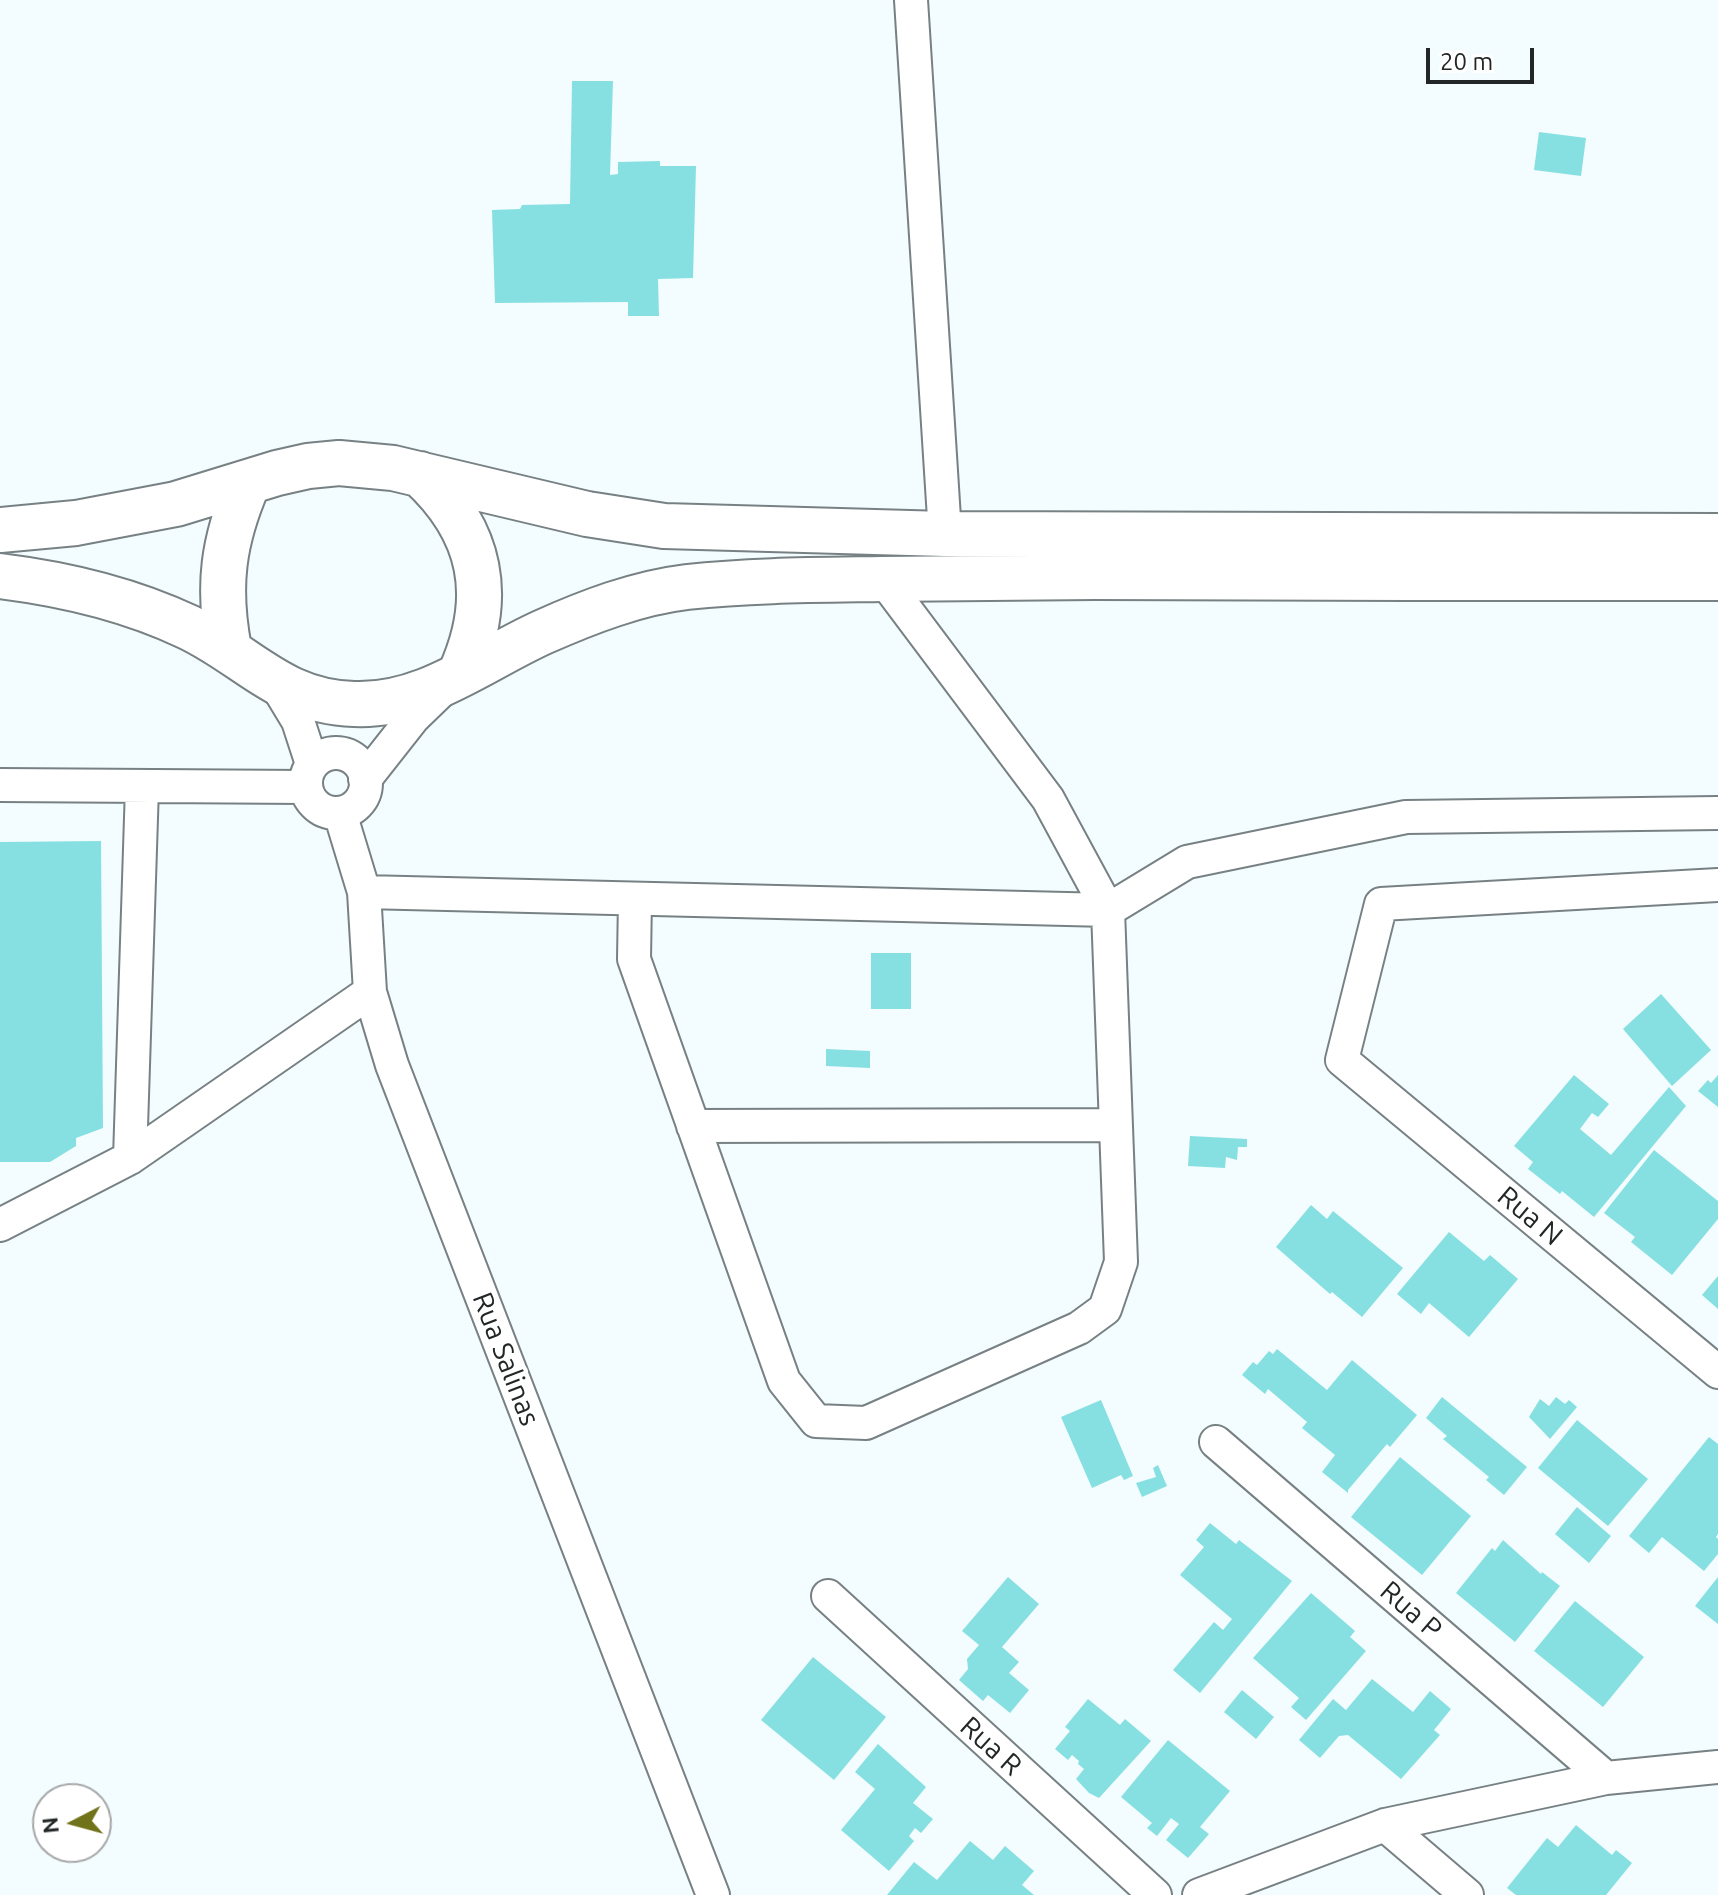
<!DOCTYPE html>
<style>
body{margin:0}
#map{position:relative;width:1718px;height:1895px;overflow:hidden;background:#f3fcfe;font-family:Ubuntu,sans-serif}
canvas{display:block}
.north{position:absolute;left:32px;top:1783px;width:80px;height:80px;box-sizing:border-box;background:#fff;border:2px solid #a7a8a9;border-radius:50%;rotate:264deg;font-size:22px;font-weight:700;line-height:32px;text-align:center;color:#222627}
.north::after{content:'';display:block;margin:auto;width:28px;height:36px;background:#707319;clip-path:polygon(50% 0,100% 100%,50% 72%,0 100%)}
.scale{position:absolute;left:1426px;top:48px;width:108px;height:36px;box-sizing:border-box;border:4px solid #222627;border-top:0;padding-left:10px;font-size:24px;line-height:28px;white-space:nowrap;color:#222627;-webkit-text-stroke:6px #fff;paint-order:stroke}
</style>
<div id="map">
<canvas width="1718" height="1895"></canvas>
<div class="north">N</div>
<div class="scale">20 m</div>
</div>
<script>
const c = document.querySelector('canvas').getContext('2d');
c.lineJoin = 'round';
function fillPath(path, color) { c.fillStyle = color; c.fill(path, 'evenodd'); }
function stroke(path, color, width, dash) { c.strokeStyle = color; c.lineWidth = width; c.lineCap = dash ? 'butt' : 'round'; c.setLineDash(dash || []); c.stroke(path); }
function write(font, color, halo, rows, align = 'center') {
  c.font = font + ' Ubuntu,sans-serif'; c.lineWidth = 8; c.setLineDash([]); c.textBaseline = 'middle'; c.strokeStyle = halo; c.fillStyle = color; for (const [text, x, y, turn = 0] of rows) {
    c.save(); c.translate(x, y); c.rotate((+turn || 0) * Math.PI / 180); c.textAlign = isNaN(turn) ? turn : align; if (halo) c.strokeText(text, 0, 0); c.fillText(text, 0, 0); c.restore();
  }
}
fillPath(new Path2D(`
 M572,81H613L610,175L618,174V162L660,161V166H696L693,278L658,279L659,316H628V302L495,303L492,210L520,209L522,205L570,204Z
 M1539,132L1586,138L1581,176L1534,170Z
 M101,841L103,1128L76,1138V1146L50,1162H0V842Z
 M871,953H911V1009H871Z
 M1661,994L1711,1050L1672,1086L1623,1029Z
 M826,1049L870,1051V1068L826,1066Z
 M1574,1075L1609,1104L1598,1117L1592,1113L1580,1129L1611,1155L1669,1087L1686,1106L1594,1217L1562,1191L1560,1194L1528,1169L1533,1162L1514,1146Z
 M1718,1075V1107L1698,1091L1708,1080L1711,1083Z
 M1190,1136L1247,1139V1147H1238L1237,1160L1226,1157L1225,1168L1188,1166Z
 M1654,1150L1718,1201V1219L1672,1275L1631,1242L1635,1237L1604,1213Z
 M1311,1205L1327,1219L1333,1211L1403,1268L1362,1317L1332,1292L1330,1294L1276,1247Z
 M1449,1232L1484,1261L1490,1255L1518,1279L1469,1337L1429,1303L1421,1314L1397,1294Z
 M1718,1276V1309L1702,1295Z
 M1277,1349L1327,1390L1352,1360L1417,1415L1390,1447L1387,1444L1348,1490V1493L1322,1472L1335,1455L1302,1428L1307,1422L1268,1389L1265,1394L1242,1375L1253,1362L1257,1365L1269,1351L1273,1354Z
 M1442,1397L1527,1467L1504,1495L1486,1480L1489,1477L1443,1439L1447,1436L1426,1418Z
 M1556,1397L1565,1404L1569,1400L1577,1407L1550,1439L1529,1417L1540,1399L1549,1406Z
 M1101,1400L1133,1476L1124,1480L1121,1475L1092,1488L1061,1417Z
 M1577,1420L1648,1479L1608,1526L1538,1468Z
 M1709,1437L1718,1444V1534L1716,1537L1718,1539V1554L1704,1571L1662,1537L1649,1553L1629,1536Z
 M1400,1457L1471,1516L1422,1575L1351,1517Z
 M1158,1465L1167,1486L1142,1497L1136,1483L1156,1477L1153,1468Z
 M1577,1507L1611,1536L1589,1563L1555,1534Z
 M1210,1523L1236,1544L1239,1540L1292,1581L1200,1693L1173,1670L1214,1622L1223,1630L1232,1619L1180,1575L1204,1547L1196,1540Z
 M1503,1540L1541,1574L1542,1572L1560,1586L1515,1642L1456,1593L1492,1548L1495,1551Z
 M1008,1577L1039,1604L1002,1647L1019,1662L1009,1673L1029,1690L1010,1713L988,1695L983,1701L959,1680L968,1669L967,1659L979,1645L962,1631Z
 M1718,1577V1624L1695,1606Z
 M1311,1593L1355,1631L1350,1637L1366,1651L1306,1720L1291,1707L1299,1698L1253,1658Z
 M1575,1601L1644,1657L1603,1707L1534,1651Z
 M813,1657L886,1717L834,1780L761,1720Z
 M1372,1679L1413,1712L1430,1691L1451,1709L1434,1730L1440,1735L1401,1779L1348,1735L1339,1736L1320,1758L1299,1740L1333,1699L1346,1710Z
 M1242,1690L1274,1717L1256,1739L1224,1712Z
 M1088,1699L1120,1725L1125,1719L1151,1741L1099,1798L1089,1793L1076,1779L1084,1769L1078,1764L1079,1761L1072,1755L1068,1760L1055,1749L1070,1731L1065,1727Z
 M1168,1740L1230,1791L1200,1827L1209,1834L1188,1858L1166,1840L1179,1824L1171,1818L1157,1836L1147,1828L1152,1823L1121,1797Z
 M878,1744L926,1787L913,1803L933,1819L921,1833L915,1828L909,1836L914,1841L889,1871L841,1830L875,1789L855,1772Z
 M1576,1825L1612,1855L1616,1850L1632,1863L1606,1895H1516L1507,1888L1547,1838L1558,1847Z
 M970,1841L993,1860L1005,1846L1034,1871L1022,1885L1034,1895H887L914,1862L937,1880Z`), '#86e0e1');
const minor = new Path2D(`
 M911,0L945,534
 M275,683L298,721L312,764
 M306 783a30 30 0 1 1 60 0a30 30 0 1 1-60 0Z
 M365,779L413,718L444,688
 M0,785L306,787
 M340,813L364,892L370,992L392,1065L713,1895
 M1718,885L1381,904L1342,1060L1718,1372
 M364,892L1108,910L1187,862L1406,817L1718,813
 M635,899L634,959L784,1381L816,1421L866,1423L1079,1328L1105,1309L1121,1262L1108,910L1048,799L883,579
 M693,1126L1116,1125
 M130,1158L142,787
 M0,1225L130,1158L370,992
 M1216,1442L1606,1778
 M828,1596L1155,1895
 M1385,1825L1467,1895
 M1199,1895L1385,1825L1606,1778L1718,1767`);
const primary = new Path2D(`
 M420,474C482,531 495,597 460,674
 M0,530L76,523L176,504L277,473L308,466L339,463L393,468L587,514L664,526L945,534L1718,536
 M0,576C65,584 129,599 188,627C249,656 280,702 354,704C424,707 481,660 543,632C588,612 637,593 687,587C752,580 816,580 882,579C953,579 1024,577 1095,577C1303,578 1510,578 1718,578
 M229,649C217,586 223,541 248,483`);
stroke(minor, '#778184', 36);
stroke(primary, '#778184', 48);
stroke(minor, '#fff', 32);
stroke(primary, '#fff', 44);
write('28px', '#222627', '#fff', [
 ["Rua N",1530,1216,40],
 ["Rua Salinas",506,1359,69],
 ["Rua P",1411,1610,41],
 ["Rua R",991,1746,42]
]);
</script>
